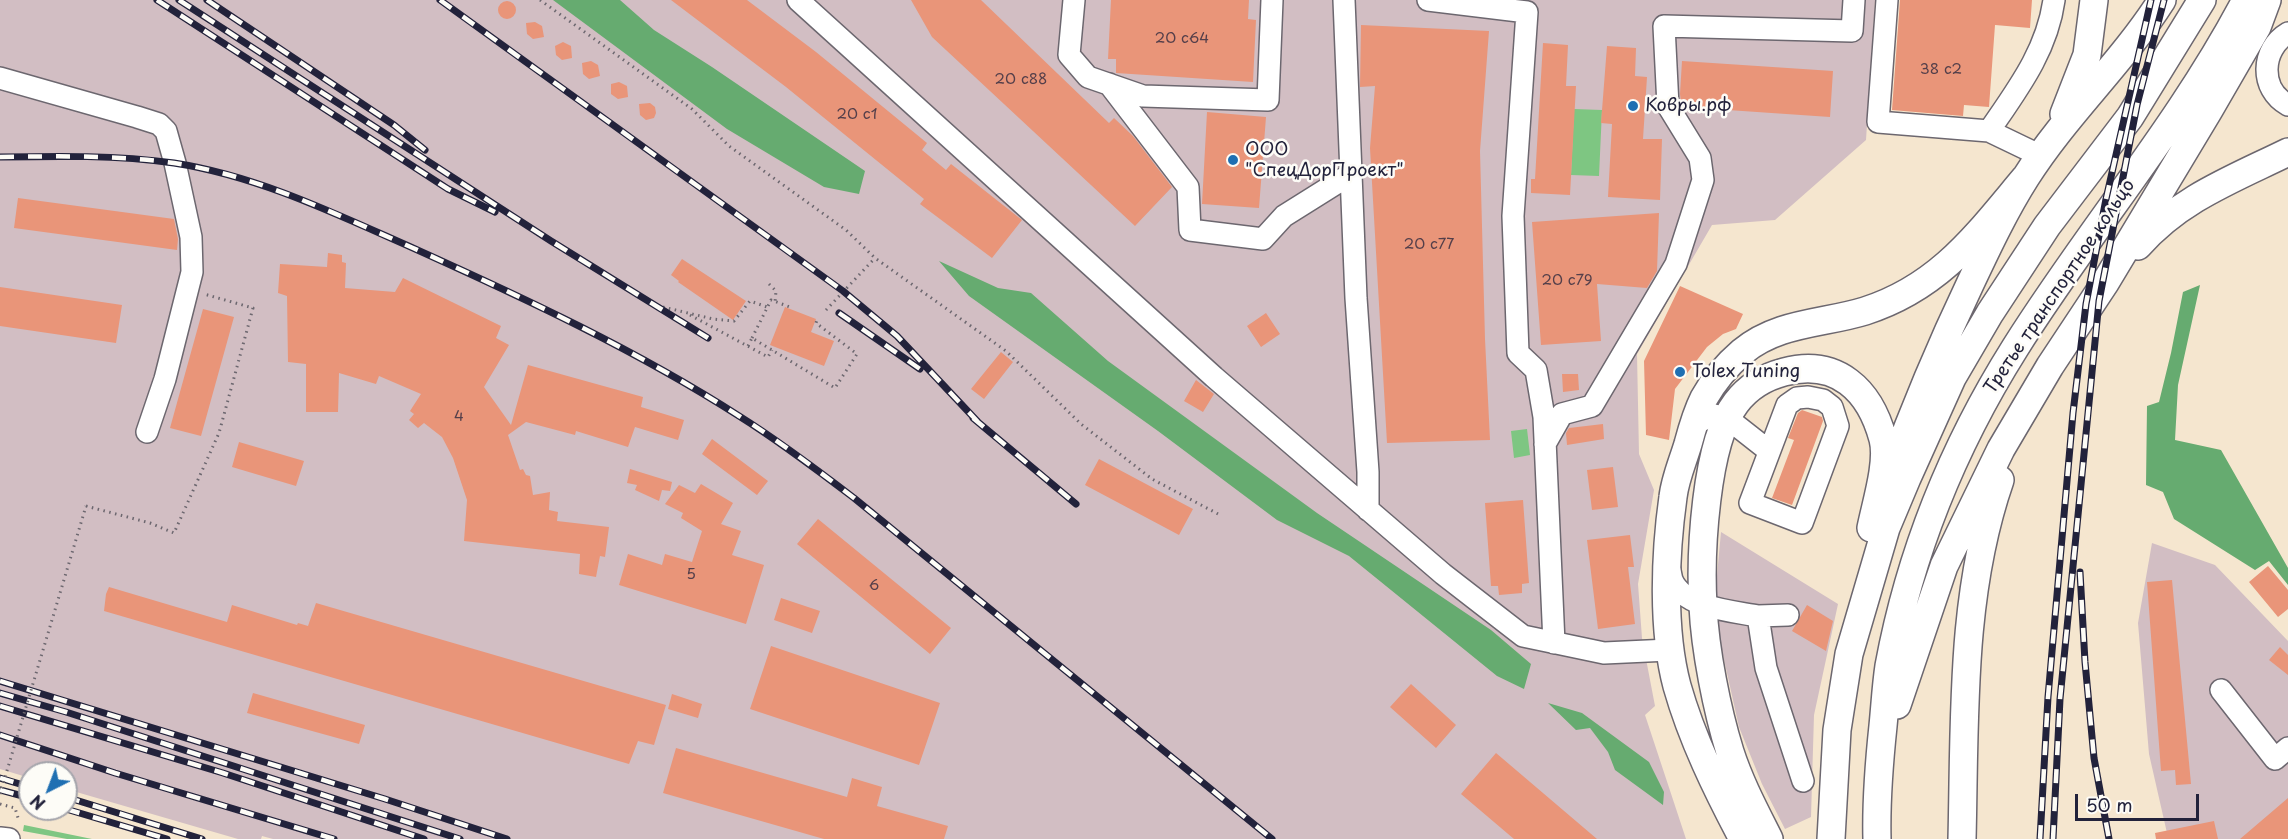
<!DOCTYPE html>
<meta charset="utf-8">
<style>
body{margin:0}
#map{position:relative;width:2288px;height:839px;overflow:hidden;background:#f5e6cf;font-family:"Playpen Sans",sans-serif}
canvas{display:block}
.north{position:absolute;left:18px;top:761px;width:60px;height:60px;box-sizing:border-box;background:#fdfcf7;border:2px solid #a5a5ac;border-radius:50%;rotate:222deg;font-size:16px;font-weight:700;line-height:24px;text-align:center;color:#22223b}
.north::after{content:'';display:block;margin:auto;width:21px;height:27px;background:#1f6fb2;clip-path:polygon(50% 0,100% 100%,50% 72%,0 100%)}
.scale{position:absolute;left:2075px;top:794px;width:124px;height:27px;box-sizing:border-box;border:3px solid #22223b;border-top:0;padding-left:8px;font-size:18px;line-height:21px;white-space:nowrap;color:#22223b;-webkit-text-stroke:4px #fdfcf7;paint-order:stroke}
</style>
<div id="map">
<canvas width="2288" height="839"></canvas>
<div class="north">N</div>
<div class="scale">50 m</div>
</div>
<script>
const c = document.querySelector('canvas').getContext('2d');
c.lineJoin = 'round';
function fillPath(path, color) { c.fillStyle = color; c.fill(path, 'evenodd'); }
function stroke(path, color, width, dash) { c.strokeStyle = color; c.lineWidth = width; c.lineCap = dash ? 'butt' : 'round'; c.setLineDash(dash || []); c.stroke(path); }
function write(font, color, halo, rows, align = 'center') {
  c.font = font + ' "Playpen Sans",sans-serif'; c.lineWidth = 5; c.setLineDash([]); c.textBaseline = 'middle'; c.strokeStyle = halo; c.fillStyle = color; for (const [text, x, y, turn = 0] of rows) {
    c.save(); c.translate(x, y); c.rotate((+turn || 0) * Math.PI / 180); c.textAlign = isNaN(turn) ? turn : align; if (halo) c.strokeText(text, 0, 0); c.fillText(text, 0, 0); c.restore();
  }
}
fillPath(new Path2D(`
 M0,0H1875L1866,140L1775,220L1712,225L1637,354L1639,454L1654,490L1638,584L1642,638L1655,706L1645,715L1686,839H273L262,836L261,839H238L66,789V773H30V778L0,769Z
 M1721,532L1838,604L1814,715L1811,817L1785,829L1762,784L1739,727L1717,628L1714,608Z
 M2152,543L2215,565L2288,641V839H2170L2167,833L2149,754L2138,623Z`), '#d2bec3');
fillPath(new Path2D(`
 M1574,109L1602,110L1599,176L1571,175Z
 M1527,429L1530,455L1514,458L1511,431Z
 M24,825L92,839H67L23,831Z`), '#7ec682');
fillPath(new Path2D(`
 M553,0H620L654,30L712,67L865,171L859,194L824,187L727,129Z
 M939,261L998,288L1031,293L1108,361L1317,513L1491,630L1531,664L1524,689L1497,676L1349,556L1277,520L1158,431L969,296Z
 M2200,285L2178,385L2175,440L2221,450L2288,568V585L2269,561L2255,570L2174,519L2163,492L2146,485L2147,406L2159,402L2171,353L2183,292Z
 M1548,703L1582,713L1649,762L1664,792L1663,805L1615,770L1608,752L1590,728L1576,730Z`), '#66ab70');
fillPath(new Path2D(`
 M671,0H747L816,52L927,143L922,150L946,170L951,164L1022,220L992,258L920,204L924,199L786,87Z
 M911,0H981L1109,123L1114,118L1133,136L1172,187L1135,226L932,37Z
 M1111,0H1249L1248,19L1256,20L1253,82L1116,73V59H1108Z
 M1900,0H2032L2030,28L1995,25L1989,107L1964,105L1963,116L1892,110Z
 M498 10a9 9 0 1 1 18 0a9 9 0 1 1-18 0Z
 M535,22L542,26L544,37L533,39L527,34L526,23Z
 M1361,25L1489,31L1480,151L1485,339L1490,440L1387,443L1370,148L1375,86L1360,87Z
 M563,42L571,46L572,58L562,60L556,55L555,46Z
 M1543,43L1568,45L1566,86H1576L1570,195L1531,193V179H1535Z
 M1607,46L1636,48L1635,76L1647,77L1643,139H1662L1660,200L1608,197L1612,124L1601,123Z
 M591,61L598,65L600,76L589,79L583,74L582,63Z
 M1682,61L1833,71L1830,117L1684,107L1681,102L1680,94Z
 M619,82L627,86L628,97L618,99L611,94V84Z
 M650,103L655,107L656,113L654,118L646,120L640,115L639,104Z
 M1207,112L1266,117L1259,208L1202,204Z
 M18,198L174,219L178,239L177,250L14,228Z
 M1659,213L1657,271L1647,288L1597,284L1601,341L1541,345L1532,222Z
 M328,253L342,255V262L346,263L345,288L395,292L403,278L501,326L496,338L509,345L484,387L511,425L528,365L643,397L641,407L684,420L678,440L635,427L628,447L576,431L575,435L526,422L508,435L520,470L523,469L526,475L530,476L533,495L550,492L549,510L558,512L557,521L609,527L605,557L600,556L596,577L579,574L580,554L464,541L467,500L453,458L442,437L424,423L418,428L409,420L414,414L410,411L421,394L379,376L376,384L339,373L338,412H306V364L288,362L287,296L278,293L280,264L327,267Z
 M682,259L746,301L733,320L678,282L679,281L671,275Z
 M1680,286L1743,314L1736,329L1723,334L1707,347L1675,389L1669,440L1646,435L1644,361Z
 M0,287L122,305L116,343L0,326Z
 M785,307L816,319L811,332L834,341L824,366L770,345Z
 M203,309L234,317L201,436L170,428Z
 M1266,313L1280,334L1261,347L1247,326Z
 M1001,352L1013,362L984,399L971,389Z
 M1562,374H1578L1579,390L1563,392Z
 M1196,380L1214,394L1203,412L1184,401Z
 M1802,410L1822,417L1823,421L1792,505L1772,498L1794,440L1788,438L1798,413Z
 M1603,424L1604,439L1567,445L1566,433L1569,428Z
 M712,439L768,481L757,495L702,454Z
 M239,442L304,461L296,486L232,467Z
 M1099,459L1193,509L1179,535L1085,485Z
 M1613,467L1618,507L1592,510L1587,470Z
 M630,469L672,482L670,491L662,490L659,501L635,490L637,485L627,483Z
 M701,484L733,503L721,524L741,531L732,555L764,565L746,624L619,585L628,554L662,565L665,554L692,562L702,531L681,518L683,513L665,504L679,485L695,493Z
 M1523,500L1529,583L1522,584V593L1499,595L1498,586H1491L1485,503Z
 M818,519L951,628L930,654L797,544Z
 M1630,535L1634,567H1628L1635,624L1598,629L1587,540Z
 M2268,566L2288,590V609L2278,617L2249,582Z
 M2172,580L2191,784L2176,785L2175,770L2161,771L2147,582Z
 M109,587L227,622L232,605L297,625L298,623L308,626L316,603L666,705L654,745L638,741L629,764L104,611L106,594Z
 M781,598L820,611L812,633L774,620Z
 M1807,605L1833,621L1826,651L1792,631Z
 M771,646L940,703L919,765L750,709Z
 M2280,647L2288,655V675L2269,660Z
 M1411,684L1456,725L1436,748L1390,707Z
 M253,693L365,725L359,744L247,713Z
 M672,694L702,704L698,718L668,709Z
 M676,748L847,797L852,778L882,787L877,806L948,826L944,839H824L663,793Z
 M1496,753L1597,839H1514L1461,794Z
 M2288,798V839H2240Z
 M2214,821L2218,839H2156L2155,833Z`), '#e99579');
const minor = new Path2D(`
 M798,0L1214,377L1443,574L1523,636L1604,653L1669,650
 M1074,0L1069,55L1088,77L1143,96L1268,100L1272,0
 M1344,0L1356,298L1368,472V510
 M1428,0L1527,12L1513,216L1518,353L1536,370L1544,417L1554,643
 M1887,0L1878,122L1989,131
 M2288,33C2261,49 2259,89 2288,105
 M0,78L137,117L159,124L166,131L175,163L191,237L192,272L165,379L147,432
 M1109,84L1188,187L1190,230L1263,239L1284,216L1351,174
 M2041,156L1989,131C2017,90 2047,51 2054,0
 M1808,397L1823,400L1832,407L1838,426L1802,523L1750,503L1787,405L1797,398Z
 M1694,424L1714,415L1727,418L1769,451
 M1545,444L1562,414L1592,406L1676,264L1703,180L1700,158L1668,106L1664,26L1852,31L1854,0
 M1669,566C1670,570 1671,576 1672,580C1684,608 1732,611 1758,616
 M1788,615L1758,616L1766,668L1803,781
 M2221,690L2275,759L2288,748
 M0,838L9,839`);
const major = new Path2D(`
 M2064,114L2087,55L2094,0
 M2138,246C2179,199 2233,179 2288,152
 M1890,475C1914,409 1941,345 1971,282C1988,246 2005,210 2026,177C2066,114 2122,63 2162,0
 M1897,705L1944,566L2001,449L2050,366L2105,283L2209,110L2257,27L2267,0
 M1743,839C1717,790 1692,739 1677,686C1662,630 1665,554 1673,497C1675,479 1683,461 1688,444C1692,429 1697,412 1704,398C1713,382 1728,364 1742,352C1778,322 1823,324 1865,311C1940,287 1977,235 2025,178
 M1769,839C1755,811 1740,783 1730,752C1717,710 1705,650 1703,606C1700,555 1705,443 1736,403C1748,387 1765,377 1784,372C1837,358 1870,390 1883,439C1889,463 1876,503 1871,528
 M1831,839L1837,730L1849,654L1886,528L1907,478L1952,378L1990,313L2047,226L2130,117L2202,0
 M1877,839C1876,801 1879,764 1883,726C1885,706 1886,686 1889,666C1910,553 1954,445 2015,348C2089,230 2181,124 2246,0
 M1962,839C1965,719 1960,595 2000,480`);
stroke(minor, '#6c676f', 24);
stroke(major, '#6c676f', 30);
stroke(new Path2D(`
 M540,0L692,109L729,146L846,230L875,258L1006,351L1081,424L1152,479L1220,515
 M769,284L776,291L775,302
 M663,307L713,319L734,321L750,301L767,307
 M826,310L875,258
 M690,315L768,357L772,350
 M752,338L771,300L790,307
 M748,346L752,338L835,388L857,354L816,323L818,317
 M86,506L150,523L174,533L219,433L253,308L204,294
 M0,804L15,808L19,821`), '#6c676f', 3, [1.5, 4.5]);
stroke(minor, '#fff', 21);
stroke(major, '#fff', 27);
const rail = new Path2D(`
 M157,0L448,189L495,212
 M179,0L551,241L708,338
 M207,0L394,125L425,150
 M440,0L843,291L897,336L978,422
 M0,157C58,156 116,155 174,163C258,176 336,214 413,248C524,298 636,350 739,416C779,441 816,469 854,498L1272,839
 M839,313L920,369
 M973,418L1076,504
 M2080,572L2085,662L2094,758L2109,839
 M0,681L385,799L507,839
 M0,693L66,712L460,839
 M0,706L223,773L424,839
 M0,735L115,773L334,839
 M0,778L30,787
 M0,790L30,798
 M66,797L202,839
 M66,809L167,839
 M2040,839L2048,697L2073,413L2086,304L2106,199L2151,0
 M2053,839L2060,699L2099,301L2137,105L2164,0`);
stroke(rail, '#22223b', 7);
stroke(rail, '#fdfcf7', 4.5, [14]);
stroke(new Path2D(`
 M0,794L86,506`), '#6c676f', 3, [1.5, 4.5]);
for (const [x, y, r, color] of [
 [1633,106,6,"#1f6fb2"],
 [1233,160,6,"#1f6fb2"],
 [1680,372,6,"#1f6fb2"]
]) { const dot = new Path2D(); dot.arc(x, y, r, 0, 2 * Math.PI); c.fillStyle = color; c.fill(dot); stroke(dot, '#fdfcf7', 2); }
write('15px', '#543f4a', null, [
 ["20 с64",1182,39],
 ["38 с2",1941,70],
 ["20 с88",1021,80],
 ["20 с1",857,115],
 ["20 с77",1429,245],
 ["20 с79",1567,281],
 ["4",459,417],
 ["5",691,575],
 ["6",874,586]
]);
write('18px', '#22223b', '#fdfcf7', [
 ["Ковры.рф",1645,106],
 ["ООО",1245,150],
 ["\"СпецДорПроект\"",1245,171],
 ["Tolex Tuning",1692,372]
], 'left');
write('18px', '#22223b', '#fdfcf7', [
 ["Третье транспортное кольцо",2060,287,-56]
]);
</script>
